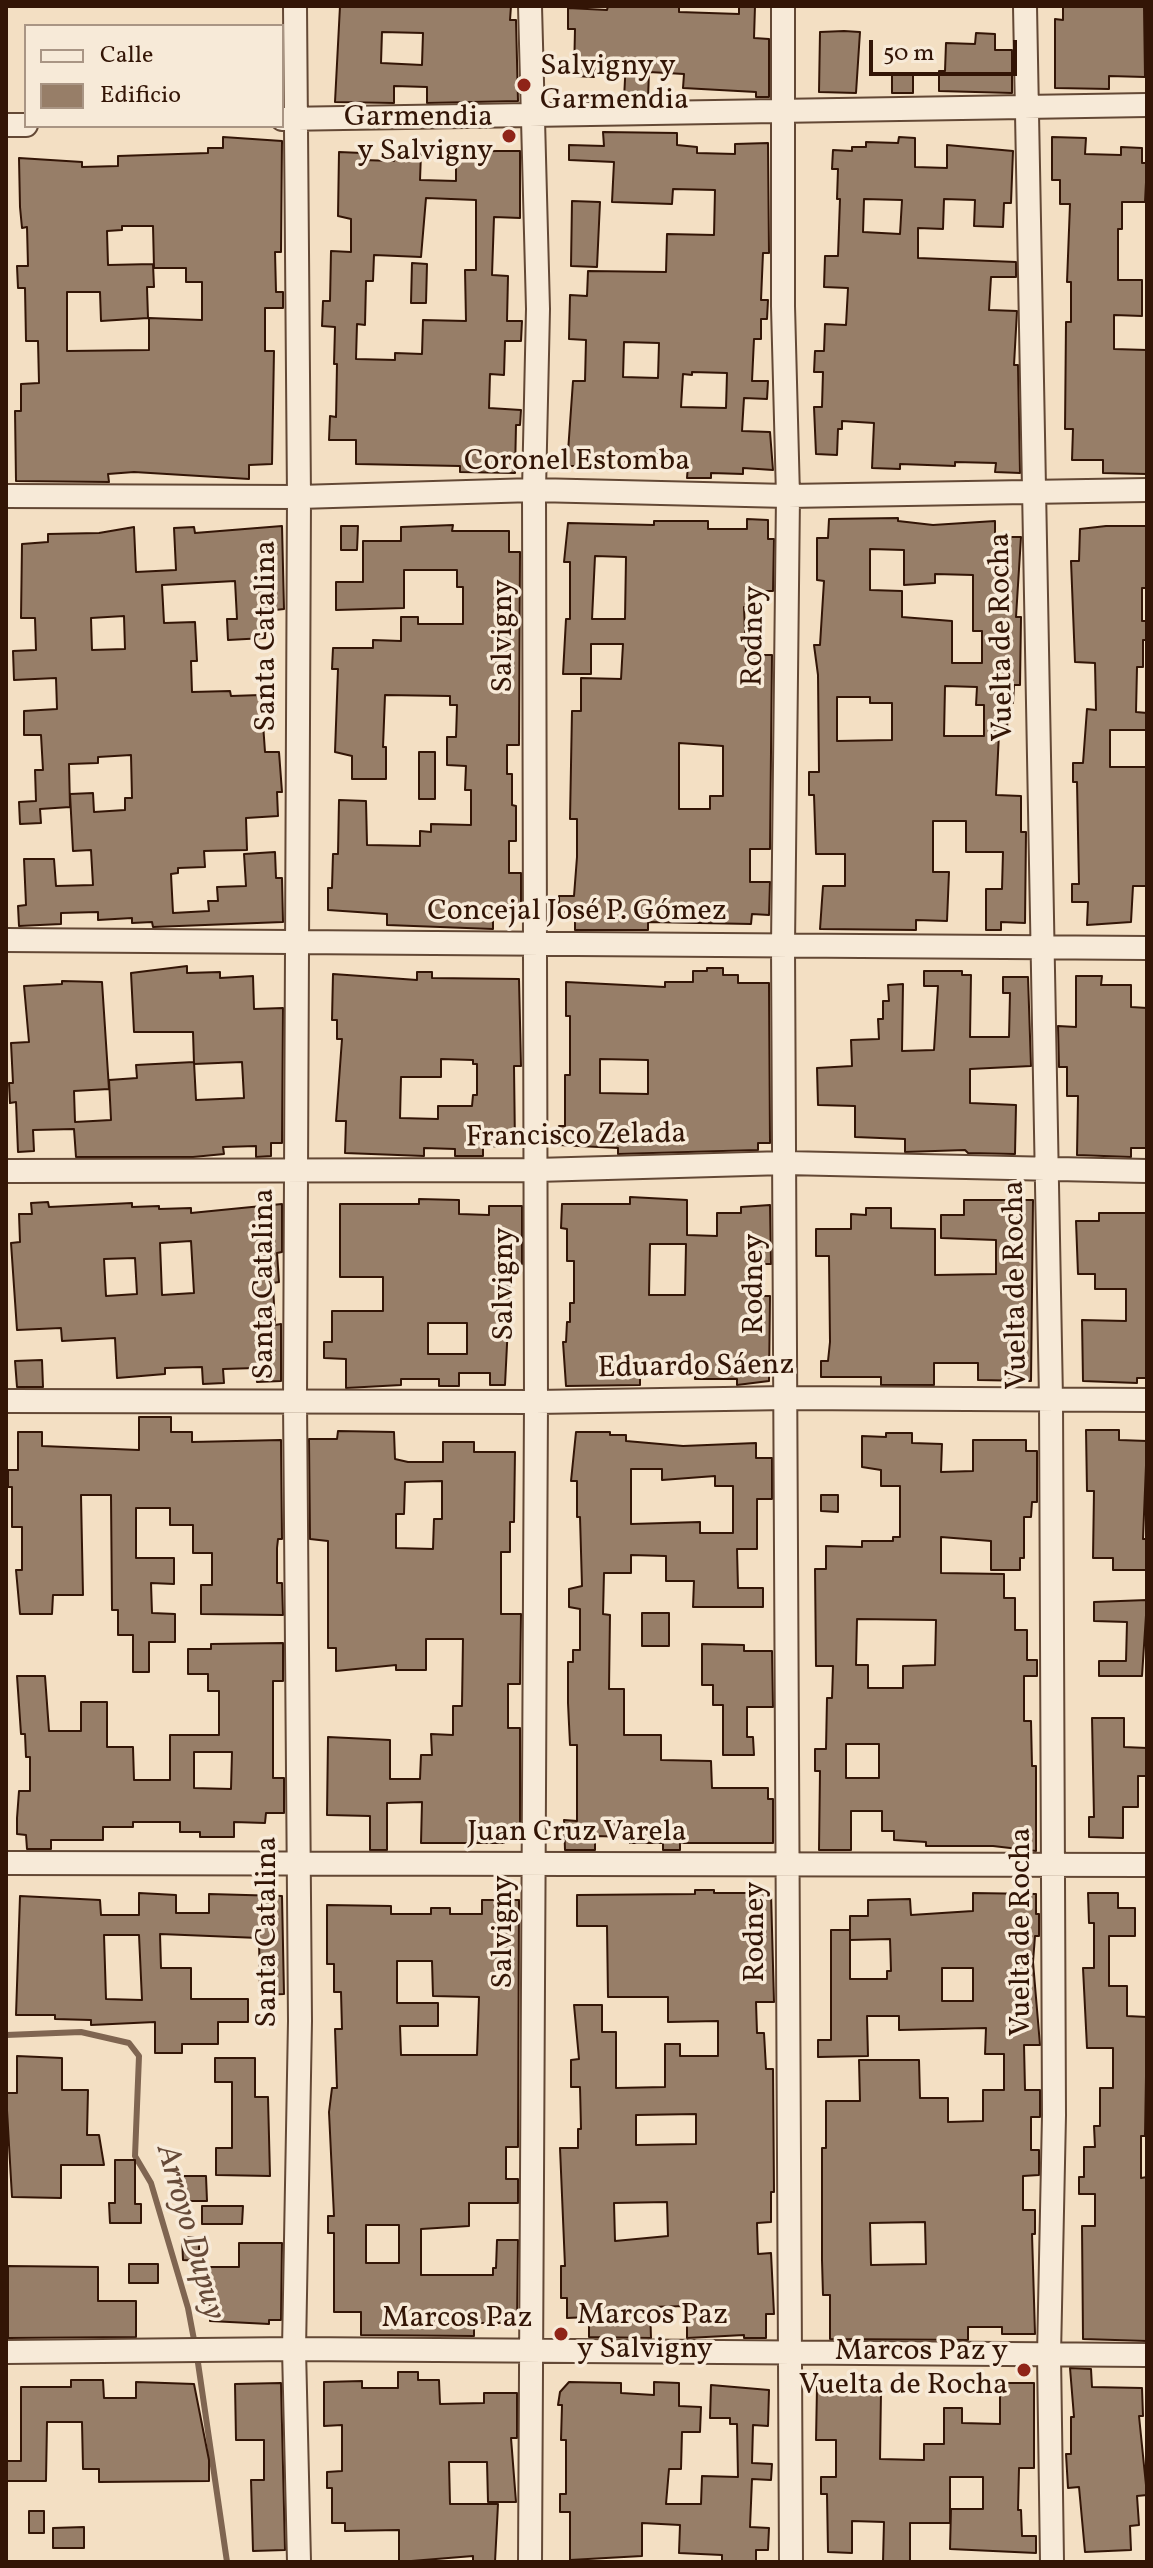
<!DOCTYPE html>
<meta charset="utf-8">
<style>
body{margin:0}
#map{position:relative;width:1153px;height:2568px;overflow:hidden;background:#f3dfc3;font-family:Vollkorn,serif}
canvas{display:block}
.frame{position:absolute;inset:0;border:8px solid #331506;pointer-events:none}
.legend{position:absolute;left:24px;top:24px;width:260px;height:104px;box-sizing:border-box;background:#f7ead8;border:2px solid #a99584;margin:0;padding:10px 14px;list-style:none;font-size:24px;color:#331506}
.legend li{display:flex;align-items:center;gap:16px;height:40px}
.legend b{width:40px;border:2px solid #a99584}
.scale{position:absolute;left:869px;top:40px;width:148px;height:36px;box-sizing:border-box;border:4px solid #331506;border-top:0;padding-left:10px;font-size:24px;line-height:28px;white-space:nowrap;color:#331506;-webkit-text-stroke:6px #f7ead8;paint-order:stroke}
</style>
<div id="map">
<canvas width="1153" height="2568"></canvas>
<div class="frame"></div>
<ul class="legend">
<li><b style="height:10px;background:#f7ead8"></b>Calle</li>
<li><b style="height:22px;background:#977e68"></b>Edificio</li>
</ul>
<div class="scale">50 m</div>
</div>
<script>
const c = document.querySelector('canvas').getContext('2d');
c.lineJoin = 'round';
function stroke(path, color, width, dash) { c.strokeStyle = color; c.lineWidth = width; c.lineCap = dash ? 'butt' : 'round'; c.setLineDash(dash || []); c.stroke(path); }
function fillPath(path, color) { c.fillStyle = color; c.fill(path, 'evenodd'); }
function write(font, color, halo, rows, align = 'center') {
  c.font = font + ' Vollkorn,serif'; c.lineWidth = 7; c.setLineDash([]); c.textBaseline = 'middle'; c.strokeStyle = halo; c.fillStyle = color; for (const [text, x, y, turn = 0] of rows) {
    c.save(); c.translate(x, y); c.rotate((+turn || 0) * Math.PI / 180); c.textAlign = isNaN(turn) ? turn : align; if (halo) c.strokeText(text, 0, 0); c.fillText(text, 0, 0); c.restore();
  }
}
stroke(new Path2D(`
 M6,2035L81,2032L129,2043L139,2056L135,2156L151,2183L188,2308L195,2345
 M197,2356L227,2562`), '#7f6551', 6);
const building = new Path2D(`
 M340,6H511L510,20H516L518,101L427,103V87L394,86V103L335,102ZM382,32L423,33L422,65L381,63Z
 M608,6H679V12L739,14V6H755L754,38L769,39V97H756V92L683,88L684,74L649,72L648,99H624L626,60L595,59L594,77L574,76L575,29H568V8L607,10Z
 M1063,6H1144L1145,77L1109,76V89L1055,88V19L1063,20Z
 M844,31L860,32L856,93L819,92L820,32Z
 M976,33L995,34V50H1012V93L939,91V71H945L946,43L975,44Z
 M892,75H913V93H892Z
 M603,132L677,133V145L697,147V153L735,154V144L768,143L769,253H763L761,300H768L767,319H761V339H754L752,381H768L767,399L744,398L742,431L770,432L773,470L743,468V474L711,473V478H687L688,464H653V469L631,468V462L591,460V466H567L573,381H585L586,340L569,339L570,295L587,296L588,271L666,272L667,234L714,235L715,190L673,189L672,204L612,202L614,162L569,160V145L604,146ZM624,342L659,343L658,378L623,377ZM692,372L727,373L726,408L681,407L683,374L692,375Z
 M223,137L282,141L281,252H275L276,292H283V308H265V351H274L272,464L249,465V479L134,472L108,474L109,482L16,481L15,411H21V384L39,383L38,341H26L25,288H18L17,266H28L27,227L22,228L20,207L19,158L82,162V167L118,166V156L208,153V148H223ZM122,226H153L154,268H186V282H202V320L149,318V350L67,351V292H100L101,321L148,318L147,287H154L153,264L108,265L107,231L122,230Z
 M899,137L915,138V167L947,168V145L1013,151L1011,203H1004L1003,227L974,226L975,200L944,199L943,229L918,228V258L1016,262V277H991L989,310L1017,311L1014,365H1018L1020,473L995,472L996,463L955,462V466L900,464V469L872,468L874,423L842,421V429H838L837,455L816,454L814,407H822L823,372H814L815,351H824L825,324L846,325L848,288L824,287L825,256H838L840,199H837L838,169H832L833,150L852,151V147H866V142L898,143ZM864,199L902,200L900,234L863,232Z
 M1052,137L1086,138L1085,154L1121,155V147L1142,148V163H1147L1145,202H1122V229H1118V280H1142V316L1114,315V349L1147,350V474L1103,473V460H1072L1073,429H1065L1066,322H1071V282H1067L1070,204H1060V180H1052Z
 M497,151H520V218L494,217L492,275L508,276L507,321H522L521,341H505L504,375L490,374L489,408L521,410L520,425H516L515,473L460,472V466L356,464V440H329L330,416L336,417L337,364H334L335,327L322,326L323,301H330L331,251L351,252V219L338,216L339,152L362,153V160L394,161L395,152L421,153L420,180L456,181V152ZM426,198L476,200V270H465L466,321L423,320L422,354L395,353V360L356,359L357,324L365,325L366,281H373L374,255L421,257Z
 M572,201L600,202L597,267L571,266Z
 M412,263L427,264L426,303H411Z
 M898,518V521L933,525L995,521V537H1021L1016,617H1021L1020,685H1014L1013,703H1008L1007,733H999L996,795L1021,796V832H1026L1025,923L1001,922V930H986V889H1002L1003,852H966V821H933V872H949L947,921L916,920V930L820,929L823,886H845V854H816L814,795H809V772H819L818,675L814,645H820L824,581L817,580V538H828L829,519ZM870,549L904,550V585L935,583V574L973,575V631H982V663H952V621L902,617V591L870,590ZM945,686L977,687L976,705H984V736H944ZM837,697H870V703H892V740L837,741Z
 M747,519L768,520V539H774L773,591H758L757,607H744L746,655H772L770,849H750V882H770L769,915L752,914L751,924L648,922V930H575V913L559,912V896H574L577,857V819H570L572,711H581V678L621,679L623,644H591V674H563L566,619H570V562H564L568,523L654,525V521H708V529H747ZM595,556L626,557L625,619H592ZM679,743L723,746V796H710V809H679Z
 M453,525L452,531H509V552H520L519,745H507V774H512V805L516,806V841H509V873H521V912H493V929L387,925V914L328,910V888H332L333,854H338L339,800L366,801L367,845L420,846V831L431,832V824L471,825V790H465L466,766L447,765V737H456L457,705H450V696L385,695L383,747H386V779H352V756L335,752L338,669H332L333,648H373V640L401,641V617H418V624H463V587H457V570H404V608L336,610V582H363V541H401V527Z
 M282,526L284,609L266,611L265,638L228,640L227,619H237L235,581L162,585L164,623L195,622L197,661H191L192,692L230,691L231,696L261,695L265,752H279L282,792H277L278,816L246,818L247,850L204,851L205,867L178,868V873L171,874L173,913L209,911L208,901H218L217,887L246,886L244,854L275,852L276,878H282L283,922L153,927L152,922L132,923V918L98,920V912L61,913V924L19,926L18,906L26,905L24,859H54L56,886L93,885L91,850L73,851L70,794L93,793L94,812L125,810V798H132L131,755L98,757V763L69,764L70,807L40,809L41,823L20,824L19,802L36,801L35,770H43L41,735H24V711L57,709L56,678L14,680L13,651L36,650L35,618H21L22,544L48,542V534L99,533L134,527L136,572L176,570L174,528L194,527L195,533ZM124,616L125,649L92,650L91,618Z
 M341,526H358L357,550H341Z
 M1106,526H1147V588H1142V621H1147V640H1143V667H1137L1136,712L1147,713V730H1110V767H1147V886H1133L1131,922L1087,925L1088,902H1072V884H1079L1077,782H1073V763H1083L1087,709L1096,710L1095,663L1075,662L1071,561H1079L1080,529Z
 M419,752H435V799H419Z
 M187,966V973L220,972V978L253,976L254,1009L283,1008L282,1143H271V1156L256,1157V1146L223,1147L224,1154L193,1157H76L74,1129L33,1130L34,1151L18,1152L16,1102L10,1103L9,1083H13L11,1043L29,1042L24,986L62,984V981L102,982L109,1089L74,1091L75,1122L111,1120L109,1080L137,1078L136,1065L194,1062L196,1100L244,1098L242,1062L194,1064L193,1032H134L131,973Z
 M707,968H723V975H738V983H769L770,1143H758V1150L618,1154V1148L559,1145V1126H565V1075H570V1016H566V982L665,987V982H693V971H707ZM600,1059L648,1060V1094L600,1093Z
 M924,971H962V975H971L970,1037H1009L1010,993H1003V977H1028L1031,1066L970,1069V1103L1016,1105L1015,1154L968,1153L965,1150L905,1152V1139L855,1137V1106L818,1105L817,1068L852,1066L851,1040L879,1039L878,1019H883V1001H889L888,985L903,984L902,1051L934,1050L938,986H924Z
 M417,972H432V978L519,979L521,1066H514L515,1147L483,1146V1156H455V1149L424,1148V1156L345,1153L346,1121H336L342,1039H337V1020H332L333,974L417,980ZM441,1059L473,1060V1064H477V1095H473L472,1106H438V1119L400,1118L401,1077H441Z
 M1076,976H1102L1101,985H1131V1007L1147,1008V1148H1131V1157L1077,1155L1078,1096H1067V1067H1059L1058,1026L1076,1027Z
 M630,1197L687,1200V1235L717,1236V1213H741V1207L770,1205L771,1264H762V1296H770L769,1381L737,1385V1379H695V1373H640V1385L566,1386L563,1342H566L567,1322H570V1303H574V1261H567V1229L561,1228L562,1204H630ZM650,1244H686L685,1295H649Z
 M419,1199L459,1200V1214L489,1215V1206H522V1264H511L505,1385H490V1373H459V1386H439V1379H401V1385L346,1388V1359L324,1358V1342H332V1311H383V1277H340V1204H419ZM428,1323H467V1354H428Z
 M964,1200H1033L1031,1381L978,1380V1363H934V1385H881V1377H821V1361H828L830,1342L829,1256H816V1229H851V1214L866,1215V1208H891V1228L935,1229V1275L996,1274V1240L941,1238V1215H964Z
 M48,1202L49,1207L132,1203V1207L159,1206V1209L191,1208V1213L282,1204V1252L277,1253L279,1282L273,1283L275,1325L281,1324V1381L257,1382L256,1368L223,1369L224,1383L203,1384L202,1367L165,1368V1374L117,1378L115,1338L62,1341L61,1328L17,1330L11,1243L20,1242L19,1214H32L31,1203ZM191,1241L194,1293L162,1295L160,1243ZM135,1258L137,1294L106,1296L104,1259Z
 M1099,1213H1147V1378H1137V1383L1083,1381L1082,1320L1126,1321V1289H1095V1274H1078L1076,1221H1099Z
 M42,1360L43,1387H17L15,1361Z
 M139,1417H171V1432H192V1442L281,1440L282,1539H278L277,1548V1583H282L283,1615L201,1614V1585H212V1553H193V1525H170V1508H136V1558H174V1584L151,1583L152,1613L175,1614V1642H149V1672H133V1635H118V1610H112L111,1495H81L83,1595H53L52,1614H20L16,1570H22V1527H12V1487H8V1470H18V1432H42V1446L139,1450Z
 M1086,1430H1119V1440L1147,1441L1143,1539H1147V1570H1113V1558H1093L1094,1491H1087Z
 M338,1431L394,1432L395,1459L408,1462H443V1442H474V1452H515L514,1522H510V1552H501V1614H521L520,1684H508V1728H520V1834H504V1843H421L422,1802L387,1803V1850H370V1816L327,1815L328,1737L390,1740V1779H420L421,1755H432L431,1734L453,1735V1706H462L463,1639H426V1670H396V1665L336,1671V1648H328V1541L310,1539L309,1439H337ZM442,1481V1519H434L433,1549L396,1548V1514H404L405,1482Z
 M576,1432H610V1435H626V1441L683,1446L756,1443V1458H772V1499H757V1549H737L738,1588H763V1607H693L694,1581H666V1556L631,1555V1573H604L603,1614L610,1615L609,1689H624V1735H661V1760L711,1761L712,1788H768V1799H773V1843H680V1850H663V1843H630V1837L595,1836V1850H565L564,1820L577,1821V1745H570L568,1703V1662H573V1650H580V1609L569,1607V1589L582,1586L580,1517H577V1481H571ZM631,1469H662V1480L715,1476V1486H733V1533H700V1522L631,1524Z
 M886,1433H912V1443L942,1444L941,1472L973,1471V1440H1026V1451H1037V1502H1032L1031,1517H1024V1558H1020V1570H991V1541L941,1537V1573L1004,1574V1598H1015V1630H1027V1660H1037V1676H1024V1721H1031L1032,1766H1036V1851L993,1846H926V1842L894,1840V1831H882V1811H851V1850H819L820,1771H815V1749H826L827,1698H832L833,1666H816L815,1569H826V1546L862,1547V1541H893V1537H900V1486H881V1470L862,1467V1436L886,1437ZM857,1619L936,1620L935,1665L903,1666V1688H868V1665H856ZM846,1744H879V1778H846Z
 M821,1495H838V1512L821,1511Z
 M1147,1600L1142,1676H1099V1661H1126L1127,1622L1094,1621V1602Z
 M642,1613H669V1646H642Z
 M283,1643V1681H273V1778H284V1813H266L265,1823L234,1822V1837H200V1832H180V1822H133V1827H103V1840H51V1849H27L26,1835L17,1834V1818L19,1791H30V1757H26L25,1734H21L17,1676H45L49,1731H81V1702H107V1747H133L134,1780H170V1735H219V1691H208V1674H188V1649H211V1644ZM194,1752H232L231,1789L194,1788Z
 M702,1644L744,1645V1651H772L773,1707H747V1737H753L754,1755H723V1705H713V1685H702Z
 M1092,1718H1124V1747L1147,1748V1776H1138V1807H1123V1838L1089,1837V1817H1094Z
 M695,1890H714V1893H771L774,2002H756L757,2033H764L766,2069H773L774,2192H771V2222L757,2223L758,2254L771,2253L774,2314H766V2338H744V2335L687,2338V2306L650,2307L651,2338L589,2337V2317L567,2318V2298H561V2266H565L560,2148H578V2129H581L580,2087H571V2060L579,2059L574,2005H602V2032H616V2088L665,2087V2044H680V2056H718V2021L668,2022V1997H608L607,1926H577V1895L695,1894ZM696,2114V2144L636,2145V2115ZM667,2202L668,2236L615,2241L614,2203Z
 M139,1893L176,1895V1913H209V1894L282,1896L284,1994L260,1995L259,1938L160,1934L161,1968H191V1999H248V2022H218V2044H182V2053H155V2022L91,2025V2020L55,2019V2015H16L20,1896L100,1900L101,1915H139ZM104,1935H139L142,2000L106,1999Z
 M973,1893L1036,1894V1914H1039V1936H1035L1033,1962L1040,2045H1024L1025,2090H1040V2117H1031V2150H1039V2175L1023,2176V2210H1035V2234H1032L1035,2334H1002V2327H968V2340L830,2339V2295H823L822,2260V2148H826V2101H860L859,2060H919L920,2098H948V2122L983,2121V2090H1004V2054H985L986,2028L899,2030V2016H867L868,2056L818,2057V2040H831V1930H850V1979H887V1971H891L890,1939L850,1940V1916H868V1900L910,1899L911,1915L973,1911ZM942,1968H973V2001H942ZM925,2222L926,2264L871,2265L870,2223Z
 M1088,1893H1118V1908H1135V1936H1109V1986H1127V2016L1147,2017L1145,2136H1141V2178L1147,2177V2341L1083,2339L1082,2226H1095V2194H1079V2177H1084V2147H1095L1094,2126H1100V2088H1113V2048H1087L1083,1968H1094V1923H1089Z
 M482,1900H519L518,2147H506V2179H518V2203H469V2226L421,2229V2275H493V2268H496L497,2240H518L517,2323H474V2336L361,2335V2312H334V2233H328V2216H334L329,2112L332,2088H337L335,2029H342L341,1992H334V1964H327V1905L391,1906V1914H431V1908H450V1914H482ZM397,1961H432L433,1996L479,1997L477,2055H401L400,2026H438V2003H397ZM366,2225H399V2263H366Z
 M17,2056L62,2058V2090H88L87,2135H99L104,2165H61V2198L12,2197L6,2093H17Z
 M215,2058H255V2097H268L270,2176L216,2175V2148H232V2082H215Z
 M115,2160H135V2204H141V2223H110L109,2203H115Z
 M180,2176H206L207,2201H180Z
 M202,2206H243L242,2224H202Z
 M182,2237H199V2261L183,2260Z
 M239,2243H282L281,2320H269V2324L210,2321L209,2267H239Z
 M129,2264H158V2283H129Z
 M8,2266L98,2267V2301H136V2337L8,2338Z
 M1070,2368L1091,2369L1092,2387L1142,2388L1143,2416H1139L1147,2495L1137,2496L1139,2525L1130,2526L1131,2550L1085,2552L1079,2487L1068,2488L1066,2454H1071V2417H1074Z
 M398,2372H418V2380H439L440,2404L484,2403V2393H517V2438H511L516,2502H488L487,2462H449L450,2504H498L495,2562H473V2556L399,2562V2530L345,2531V2523H332V2488H327V2472L342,2471V2425L324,2426V2382L362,2381V2388H398Z
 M71,2380H103L104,2398H136V2382L194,2384L209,2460V2481L99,2482V2469H83L82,2422H47L46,2481H6V2461H21V2387H71Z
 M569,2382L621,2383V2393L654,2395V2382L679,2383V2406L701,2407L700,2432H682L681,2469H669L666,2504H701L702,2476L738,2477L737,2424H730V2418H710L711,2385L769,2390L768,2426L753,2425L752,2463L772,2464L771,2480L752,2479L750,2527L769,2528L768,2550H756V2562H722V2555L679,2553L680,2525L642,2523V2556L570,2560V2512H560V2494H566V2440H561L562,2405H558L560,2392Z
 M281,2383L285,2550L253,2551L251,2480H264V2440H236L235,2384Z
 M1000,2383H1034V2468H1019L1018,2510H1021L1022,2536H1036V2553L950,2549L951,2509H983V2477H950V2523H910V2562H883L884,2522L852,2521V2553L828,2552L827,2494H821V2477H836V2440H816L817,2387L881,2391L880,2459L924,2460V2444H944V2408H962V2423L1000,2424Z
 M29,2511H44V2533H29Z
 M84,2527V2548H53V2528Z`);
fillPath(building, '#977e68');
stroke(building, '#331506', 2);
const minor = new Path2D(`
 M295,6L299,497L295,1400L300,2021L294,2349L299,2562
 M783,6V306L788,496L783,945L791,2562
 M1025,6L1051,1399L1054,2115L1049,2355L1052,2562
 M282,119L1147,105
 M6,125H26
 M6,496L299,497L534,490L788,496L1147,490
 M6,940L1147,948
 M6,1171L536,1170L785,1163L1147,1171
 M6,1401L536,1402L787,1398L1147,1400
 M6,1863L1147,1865
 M6,2352L294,2349L1147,2355
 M530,2562L536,1402L534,490L538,309L530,6`);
stroke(minor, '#634835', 26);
stroke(minor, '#f7ead8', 22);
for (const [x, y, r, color] of [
 [524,85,8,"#8f2418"],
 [509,136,8,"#8f2418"],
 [561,2334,8,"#8f2418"],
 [1024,2370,8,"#8f2418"]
]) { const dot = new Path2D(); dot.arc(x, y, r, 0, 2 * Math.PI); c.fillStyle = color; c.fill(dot); stroke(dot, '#f7ead8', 3); }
write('30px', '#331506', '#f7ead8', [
 ["Salvigny y",540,68],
 ["Garmendia",540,102],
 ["Garmendia",493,119,"right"],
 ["y Salvigny",493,153,"right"],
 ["Marcos Paz",577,2317],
 ["y Salvigny",577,2351],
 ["Marcos Paz y",1008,2353,"right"],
 ["Vuelta de Rocha",1008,2387,"right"]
], 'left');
write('30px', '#331506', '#f7ead8', [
 ["Coronel Estomba",577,463],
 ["Santa Catalina",268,636,-90],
 ["Salvigny",505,636,-90],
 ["Rodney",756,636,-89],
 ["Vuelta de Rocha",1004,637,-91],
 ["Concejal José P. Gómez",577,913],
 ["Francisco Zelada",576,1138,-1],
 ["Santa Catalina",266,1284,-90],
 ["Salvigny",506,1284,-90],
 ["Rodney",756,1284,-90],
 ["Vuelta de Rocha",1018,1285,-91],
 ["Eduardo Sáenz",696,1369,-1],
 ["Juan Cruz Varela",577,1834],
 ["Santa Catalina",269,1932,-90],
 ["Salvigny",505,1932,-90],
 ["Rodney",757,1932,-90],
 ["Vuelta de Rocha",1023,1932,-90],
 ["Marcos Paz",457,2320]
]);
write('italic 32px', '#664a38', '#f7ead8', [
 ["Arroyo Dupuy",188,2233,74]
]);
</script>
